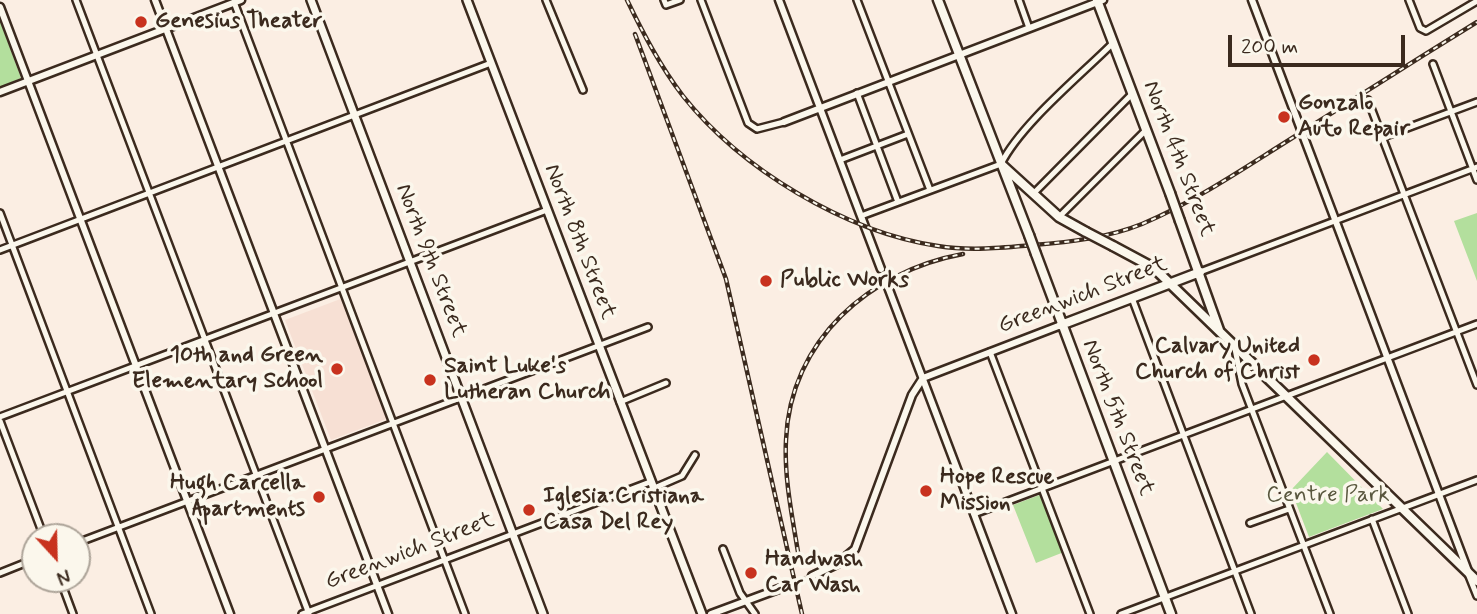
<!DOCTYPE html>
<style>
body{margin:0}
#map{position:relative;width:1477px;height:614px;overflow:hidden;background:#fbeee3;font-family:Mynerve,sans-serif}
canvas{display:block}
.north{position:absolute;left:21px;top:523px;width:70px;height:70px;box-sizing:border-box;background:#fbf7ec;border:2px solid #aea59a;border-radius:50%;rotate:158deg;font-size:19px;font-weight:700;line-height:28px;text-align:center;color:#3b2a1e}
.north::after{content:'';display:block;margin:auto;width:24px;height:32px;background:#c8321e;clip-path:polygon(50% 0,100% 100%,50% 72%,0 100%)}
.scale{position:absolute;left:1228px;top:35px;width:177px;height:32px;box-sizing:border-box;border:4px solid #3b2a1e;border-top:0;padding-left:9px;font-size:21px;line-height:24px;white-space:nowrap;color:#3b2a1e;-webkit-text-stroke:5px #fbf7ec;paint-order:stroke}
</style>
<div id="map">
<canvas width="1477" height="614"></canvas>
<div class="north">N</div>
<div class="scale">200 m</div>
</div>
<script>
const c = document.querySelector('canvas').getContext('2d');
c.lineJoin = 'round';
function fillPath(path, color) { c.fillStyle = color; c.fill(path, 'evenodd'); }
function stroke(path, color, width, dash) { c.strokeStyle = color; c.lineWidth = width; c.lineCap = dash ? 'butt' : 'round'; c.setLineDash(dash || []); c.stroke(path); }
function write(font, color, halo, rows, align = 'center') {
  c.font = font + ' Mynerve,sans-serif'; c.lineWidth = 7; c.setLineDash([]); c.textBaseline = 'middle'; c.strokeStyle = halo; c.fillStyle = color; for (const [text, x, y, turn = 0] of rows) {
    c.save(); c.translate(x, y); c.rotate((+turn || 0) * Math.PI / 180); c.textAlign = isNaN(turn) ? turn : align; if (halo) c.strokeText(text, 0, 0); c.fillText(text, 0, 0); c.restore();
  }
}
fillPath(new Path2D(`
 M343,298L389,418L331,440L285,320Z`), '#f7e0d4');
fillPath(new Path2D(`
 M0,21L21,78L0,87Z
 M1477,213V281L1454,221Z
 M1327,452L1383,509L1309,537L1291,490Z
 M1042,494L1064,552L1036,563L1013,505Z`), '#b3df9d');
stroke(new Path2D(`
 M881,269L888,287
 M784,587L812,576`), '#d5c7bc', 6, [6, 3]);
const minor = new Path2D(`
 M76,0L309,614
 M546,0L583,90
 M664,0L666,5L680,0
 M701,0L748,123L757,129L784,122
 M857,0L930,190
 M1019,0L1029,28
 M1409,0L1420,28L1426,31L1477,1
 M234,2L465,614
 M1433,64L1477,180
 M857,93L898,202
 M1368,100L1477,385
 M1383,137L1477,102
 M840,160L908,134
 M1034,193L1132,94
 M0,213L151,614
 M861,216L1001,164C1021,124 1080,76 1113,43
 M1059,217L1146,130
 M0,250L491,63
 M1200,272L1477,167
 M1132,298L1251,614
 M1235,349L1242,384L1330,614
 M174,351L547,210
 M990,352L1090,614
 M620,402L666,383
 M0,417L172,352
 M0,421L44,537
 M652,489L682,476L695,455
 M974,514L1477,324
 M1372,519L1408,614
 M1250,523L1289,509
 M77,543L648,327
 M723,549L740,593L755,614
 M0,573L35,559
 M1469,576L1477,596
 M60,579L73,614
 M302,614L650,482
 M1121,614L1477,480`);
const tertiary = new Path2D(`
 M155,0L388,614
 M779,0L881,269
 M1252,0L1468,571
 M0,7L230,614
 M0,92L241,0
 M784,122L1103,0
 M888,287L1012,614
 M812,576L837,564L855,549L912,395L923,378L1061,325
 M711,614L784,587`);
const secondary = new Path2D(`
 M311,0L543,614
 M467,0L702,614`);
const primary = new Path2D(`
 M938,0L1029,235
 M1097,0L1170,193
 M1003,166L1059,217L1086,232
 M1180,221L1219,330
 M1113,246L1154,268L1477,581
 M1036,254L1171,614
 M1061,325L1200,272`);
stroke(minor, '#3b2a1e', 10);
stroke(tertiary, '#3b2a1e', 11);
stroke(secondary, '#3b2a1e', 12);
stroke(primary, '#3b2a1e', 13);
stroke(minor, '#fbf7ec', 5);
stroke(tertiary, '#fbf7ec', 6);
stroke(secondary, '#fbf7ec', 7);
stroke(primary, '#fbf7ec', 8);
const rail = new Path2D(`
 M627,0C643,33 660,66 683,96C741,169 845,232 938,246C969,251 1001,248 1033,245C1070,242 1107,238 1142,224C1194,202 1241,170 1289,140C1351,101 1414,61 1477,22
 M635,34L726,279L802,614
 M798,552C792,515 784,477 786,440C790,340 870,271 963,254`);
stroke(rail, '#3b2a1e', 4.5);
stroke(rail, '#fbf7ec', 2, [5]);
const primaryBridge = new Path2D(`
 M1170,193L1180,221
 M1086,232L1113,246
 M1029,235L1036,254`);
stroke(primaryBridge, '#3b2a1e', 13, []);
stroke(primaryBridge, '#fbf7ec', 8);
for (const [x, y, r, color] of [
 [141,22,7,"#c8321e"],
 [1284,117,7,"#c8321e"],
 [766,281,7,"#c8321e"],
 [1314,360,7,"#c8321e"],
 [337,369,7,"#c8321e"],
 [430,380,7,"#c8321e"],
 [926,491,7,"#c8321e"],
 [319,497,7,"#c8321e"],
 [529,510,7,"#c8321e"],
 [751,573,7,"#c8321e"]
]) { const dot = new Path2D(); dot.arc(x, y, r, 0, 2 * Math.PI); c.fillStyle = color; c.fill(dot); stroke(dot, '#fbf7ec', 2.5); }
write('bold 23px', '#3b2a1e', '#fbf7ec', [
 ["Genesius Theater",155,22],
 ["Gonzalo",1298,104],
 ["Auto Repair",1298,130],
 ["Public Works",780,281],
 ["Calvary United",1300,347,"right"],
 ["Church of Christ",1300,373,"right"],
 ["10th and Green",323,356,"right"],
 ["Elementary School",323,382,"right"],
 ["Saint Luke's",444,367],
 ["Lutheran Church",444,393],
 ["Hope Rescue",940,478],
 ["Mission",940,504],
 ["Hugh Carcella",305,484,"right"],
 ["Apartments",305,510,"right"],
 ["Iglesia Cristiana",543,497],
 ["Casa Del Rey",543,523],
 ["Handwash",765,560],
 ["Car Wash",765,586]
], 'left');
write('23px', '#3b2a1e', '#fbf7ec', [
 ["North 4th Street",1178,159,69],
 ["North 8th Street",579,242,69],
 ["North 9th Street",430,261,69],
 ["Greenwich Street",1083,296,-21],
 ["North 5th Street",1117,418,69],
 ["Greenwich Street",410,552,-21]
]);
write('23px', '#59573e', '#fbf7ec', [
 ["Centre Park",1328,496]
]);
</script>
